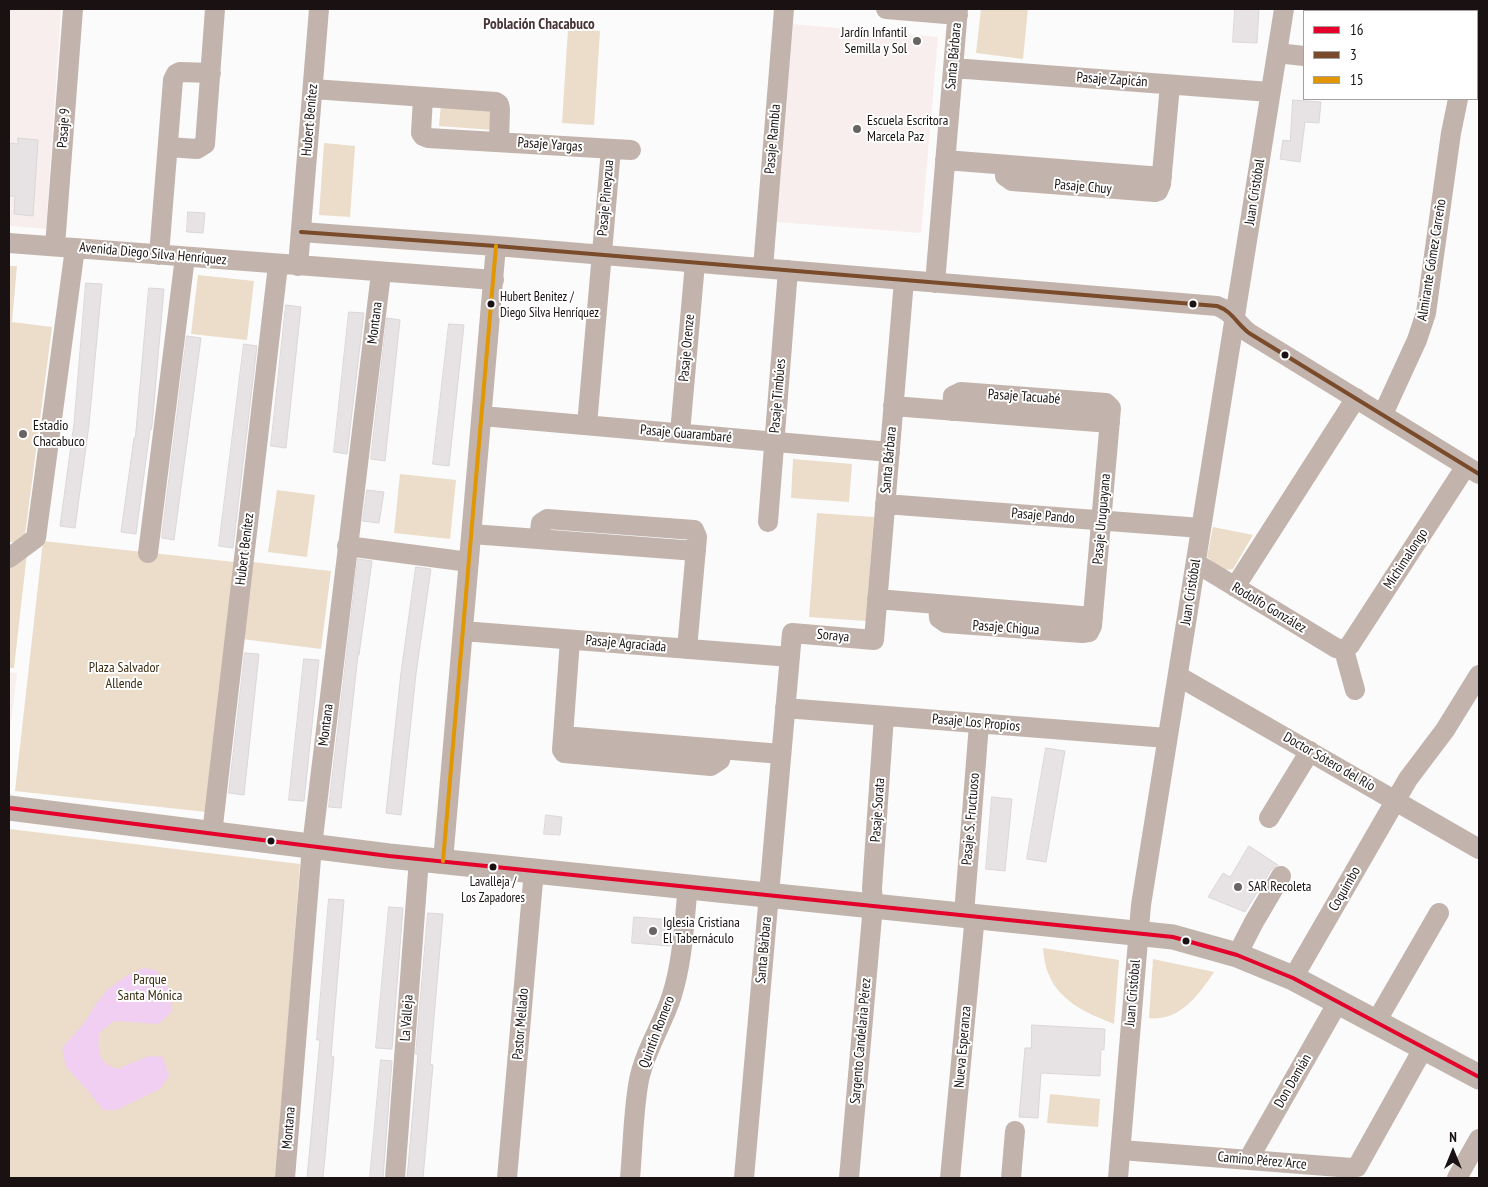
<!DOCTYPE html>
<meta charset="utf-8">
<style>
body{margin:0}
#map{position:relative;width:1488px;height:1187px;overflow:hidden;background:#fbfbfb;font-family:"PT Sans Narrow",sans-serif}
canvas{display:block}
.frame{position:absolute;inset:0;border:10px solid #1a1212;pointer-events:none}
.legend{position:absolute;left:1303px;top:10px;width:175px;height:90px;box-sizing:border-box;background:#fff;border:1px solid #a3a0a0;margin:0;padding:6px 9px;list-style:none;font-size:15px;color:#1a1212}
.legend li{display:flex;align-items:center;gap:10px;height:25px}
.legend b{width:25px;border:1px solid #a3a0a0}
.north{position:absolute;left:1428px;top:1127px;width:50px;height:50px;-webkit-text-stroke:4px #fff;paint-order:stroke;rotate:0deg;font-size:14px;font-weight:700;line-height:20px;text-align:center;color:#1a1212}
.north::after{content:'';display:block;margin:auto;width:18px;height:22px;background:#1a1212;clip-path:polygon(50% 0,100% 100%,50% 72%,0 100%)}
</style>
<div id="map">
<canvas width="1488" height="1187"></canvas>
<div class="frame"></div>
<ul class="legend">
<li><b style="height:6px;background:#e4002b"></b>16</li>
<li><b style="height:6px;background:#7a4b2a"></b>3</li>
<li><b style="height:6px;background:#e19702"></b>15</li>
</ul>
<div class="north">N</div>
</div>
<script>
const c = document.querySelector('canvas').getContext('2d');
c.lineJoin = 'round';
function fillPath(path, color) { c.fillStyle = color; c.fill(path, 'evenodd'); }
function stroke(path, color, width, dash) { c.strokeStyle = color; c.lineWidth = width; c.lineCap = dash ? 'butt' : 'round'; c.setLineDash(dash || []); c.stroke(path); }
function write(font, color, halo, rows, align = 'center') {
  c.font = font + ' "PT Sans Narrow",sans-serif'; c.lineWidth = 4; c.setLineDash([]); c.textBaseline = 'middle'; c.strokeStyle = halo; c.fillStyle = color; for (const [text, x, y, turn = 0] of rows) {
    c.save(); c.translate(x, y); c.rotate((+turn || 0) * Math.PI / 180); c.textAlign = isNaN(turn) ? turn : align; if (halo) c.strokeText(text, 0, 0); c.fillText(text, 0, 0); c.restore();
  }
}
fillPath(new Path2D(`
 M9,9H61L46,229L9,226Z
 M792,24L938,37L921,233L776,222Z
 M9,672L17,673L9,739Z`), '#f8eeed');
fillPath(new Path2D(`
 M981,9H1028L1023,59L976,53Z
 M568,29L600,31L594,125L562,123Z
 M441,104L494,108L493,130L439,126Z
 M324,143L355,146L350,217L319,215Z
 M9,266H17L12,322L52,327L24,543L9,542Z
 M198,275L254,281L247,340L191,334Z
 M793,459L852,464L849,502L791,498Z
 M400,474L456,480L450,539L394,533Z
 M277,490L315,495L307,557L268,552Z
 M817,513L874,517L866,621L809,617Z
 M1213,527L1253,535L1233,569L1223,570L1207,557Z
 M43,541L234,562L206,812L15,791Z
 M27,553L14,668H9V568Z
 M252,562L331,571L321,649L242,639Z
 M9,829L300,864L276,1178H9Z
 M1043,948L1119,960L1114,1024C1089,1014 1060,1002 1049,975C1045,967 1044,957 1043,948Z
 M1153,959L1214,972C1199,995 1179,1022 1149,1018Z
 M1050,1094L1100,1099L1098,1127L1047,1123Z`), '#ebddc9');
fillPath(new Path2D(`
 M144,968L156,970L171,992L172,1011L159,1024L114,1021L99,1033C98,1053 97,1061 117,1069L149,1056L163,1057L169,1076L160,1089L116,1110H103L89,1092L66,1067L62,1048L85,1022L95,1005L108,989L128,975Z`), '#f0cff3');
const building = new Path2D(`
 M1235,9H1259L1257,43L1233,42Z
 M1293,100L1321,102L1319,123L1305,122L1300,162L1280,159L1283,140L1290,141Z
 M18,138L38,140L33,216L14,214L15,196H9V143L18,144Z
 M188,212L205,213L203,233L187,232Z
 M86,283L102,284L89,425L75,528L60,526L74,424Z
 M149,288L164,289L152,426L151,430H150L136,534L121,532L134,438H135Z
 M286,305L301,307L286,448L271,446Z
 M349,312L364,313L347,454L334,452Z
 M387,318L400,320L385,461L371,459Z
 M449,324L464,325L449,466L433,464Z
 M187,336L201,338L174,540L162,538Z
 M244,344L257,346L233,548L219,546Z
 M367,490L384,492L379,523L363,521Z
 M358,559L372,561L359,655H358L341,808L329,807Z
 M416,567L431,569L416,674L401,815L386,813L401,673Z
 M245,653L259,654L244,795L229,793Z
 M304,659L319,660L304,801L289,800Z
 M1046,748L1065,751L1046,862L1027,859Z
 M992,797L1012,799L1005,871L986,869Z
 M546,815L562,817L560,835L544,834Z
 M1249,846L1278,865L1271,870L1245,912L1208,897L1223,873L1230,877Z
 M329,899L344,900L331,1056L334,1057L323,1178H307L320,1040H317Z
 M389,907L403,908L392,1049L376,1048Z
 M428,913L443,914L430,1064L433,1065L423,1178H407L418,1054H416Z
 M634,917L673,920L670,946L632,943Z
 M1032,1025L1105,1029L1104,1050L1101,1049L1100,1076L1041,1073L1038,1118L1019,1117L1025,1048H1031Z
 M381,1060L392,1061L383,1178H370Z`);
fillPath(building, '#e7e3e4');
stroke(building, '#dbd7d8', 1);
stroke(new Path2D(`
 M886,9L958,15
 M1477,24L1479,14
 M1277,53L1304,56
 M953,68L1270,92
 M1477,74H1479
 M313,89L496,102L499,104L500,109L499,142
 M423,97L421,133L423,136L428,138L631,150
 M168,147L197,149L205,144L215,9
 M945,160L1162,177
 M1005,165V176L1012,181L1155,192L1158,191L1161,184L1170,85
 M301,232L496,246L1217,306C1232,311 1237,324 1249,333L1479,474
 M9,243L494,280
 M55,246L73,9
 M159,255L173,80L176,74L180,72L211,73
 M298,266L319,9
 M763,268L784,9
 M935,283L958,9
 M893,406L1110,423
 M1383,414L1417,340L1426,313L1451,133L1458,99
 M482,416L890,452
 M587,425L611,149
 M680,433L695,263
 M885,504L1201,528
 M768,522L788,270
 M472,534L696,551
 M539,539L541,523L547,519L694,530L697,537L687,649
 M347,546L469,562
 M148,553L185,257
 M9,558L36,538L75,248
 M1196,563L1336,648L1344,650
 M1235,587L1356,398
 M877,599L1093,617
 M938,605L939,618L946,623L1082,633L1089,632L1092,626L1111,408L1106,403L961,392L953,396L952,411
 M463,631L790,657
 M570,640L562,750L564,753L711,766L720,760L723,749
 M1344,650L1350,645L1466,466
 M1344,650L1355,690
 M1178,676L1479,849
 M785,708L1167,738
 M563,736L781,754
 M1269,818L1310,751
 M212,834L278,265
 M443,861L496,246
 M964,914L979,724
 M1237,955L1254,922L1281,876
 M1293,978L1408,779L1445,730L1479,675
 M1376,1022L1439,913
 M1121,1150L1352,1168L1357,1167L1424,1047
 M1248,1160L1338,1002
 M285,1178L312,846L381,273
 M395,1178L419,859
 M507,1178L534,870
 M630,1178C633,1146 633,1112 639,1080C645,1050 663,1024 672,995C683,960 684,922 688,886
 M744,1178L792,633L874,640L904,280
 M849,1178L873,905L872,888L884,716
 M950,1178L975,915
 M1011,1178L1015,1131
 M1118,1178L1141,905L1284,9
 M1457,1178L1479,1139`), '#c2b4ac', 20);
stroke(new Path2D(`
 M9,808L389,856L1173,937L1237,955L1293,978L1479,1077`), '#c1b4ac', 25);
stroke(new Path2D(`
 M9,808L389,856L1173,937L1237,955L1293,978L1479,1077`), '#e4002b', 4);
stroke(new Path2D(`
 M301,232L496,246L1217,306C1232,311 1237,324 1249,333L1479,474`), '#7a4b2a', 4);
stroke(new Path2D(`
 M443,861L496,246`), '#e19702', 4);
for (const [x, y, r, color] of [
 [917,41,5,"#696464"],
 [857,129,5,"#696464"],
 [491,304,4.5,"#1a1212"],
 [1193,304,4.5,"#1a1212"],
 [1285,355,4.5,"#1a1212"],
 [23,434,5,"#696464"],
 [271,841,4.5,"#1a1212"],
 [493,867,4.5,"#1a1212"],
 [1238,887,5,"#696464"],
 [653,931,5,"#696464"],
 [1186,941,4.5,"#1a1212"]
]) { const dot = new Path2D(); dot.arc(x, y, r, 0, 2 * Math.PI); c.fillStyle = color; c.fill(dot); stroke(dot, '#fff', 2); }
write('13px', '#1a1212', '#fff', [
 ["Hubert Benitez /",500,297],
 ["Diego Silva Henríquez",500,313],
 ["Lavalleja /",493,882,"center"],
 ["Los Zapadores",493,898,"center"]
], 'left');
write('14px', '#1a1212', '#fff', [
 ["Jardín Infantil",907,33,"right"],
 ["Semilla y Sol",907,49,"right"],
 ["Escuela Escritora",867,121],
 ["Marcela Paz",867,137],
 ["Estadio",33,426],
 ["Chacabuco",33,442],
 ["SAR Recoleta",1248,887],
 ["Iglesia Cristiana",663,923],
 ["El Tabernáculo",663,939]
], 'left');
write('14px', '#1a1212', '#fff', [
 ["Santa Bárbara",954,56,-85],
 ["Pasaje Zapicán",1112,80,4],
 ["Hubert Benítez",310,120,-85],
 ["Pasaje 9",64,128,-86],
 ["Pasaje Rambla",773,139,-85],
 ["Pasaje Yargas",550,145,4],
 ["Pasaje Chuy",1083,187,5],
 ["Juan Cristóbal",1255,192,-81],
 ["Pasaje Pineyzua",606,198,-85],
 ["Avenida Diego Silva Henríquez",153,254,5],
 ["Almirante Gómez Carreño",1432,260,-81],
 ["Montana",375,323,-83],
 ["Pasaje Orenze",687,348,-85],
 ["Pasaje Timbúes",778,396,-85],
 ["Pasaje Tacuabé",1024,397,4],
 ["Pasaje Guarambaré",686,434,5],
 ["Santa Bárbara",889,460,-85],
 ["Pasaje Pando",1043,516,5],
 ["Pasaje Uruguayana",1102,519,-85],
 ["Hubert Benítez",245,549,-83],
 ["Michimalongo",1406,559,-57],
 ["Juan Cristóbal",1191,592,-81],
 ["Rodolfo González",1269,608,31],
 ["Pasaje Chigua",1006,628,4],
 ["Soraya",833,636,5],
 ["Pasaje Agraciada",626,644,5],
 ["Pasaje Los Propios",976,723,5],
 ["Montana",326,725,-83],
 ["Doctor Sótero del Río",1329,762,30],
 ["Pasaje Sorata",878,810,-86],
 ["Pasaje S. Fructuoso",971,819,-85],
 ["Coquimbo",1345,889,-60],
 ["Santa Bárbara",764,950,-85],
 ["Juan Cristóbal",1133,993,-85],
 ["La Valleja",407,1018,-86],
 ["Pastor Mellado",521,1024,-85],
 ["Quintín Romero",657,1032,-69],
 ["Sargento Candelaria Pérez",861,1041,-85],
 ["Nueva Esperanza",963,1047,-85],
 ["Don Damián",1293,1081,-60],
 ["Montana",289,1128,-85],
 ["Camino Pérez Arce",1262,1161,5]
]);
write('14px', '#3b2b11', '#fff', [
 ["Plaza Salvador",124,668],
 ["Allende",124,684],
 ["Parque",150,980],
 ["Santa Mónica",150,996]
]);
write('bold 15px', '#473434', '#fff', [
 ["Población Chacabuco",539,25]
]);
</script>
